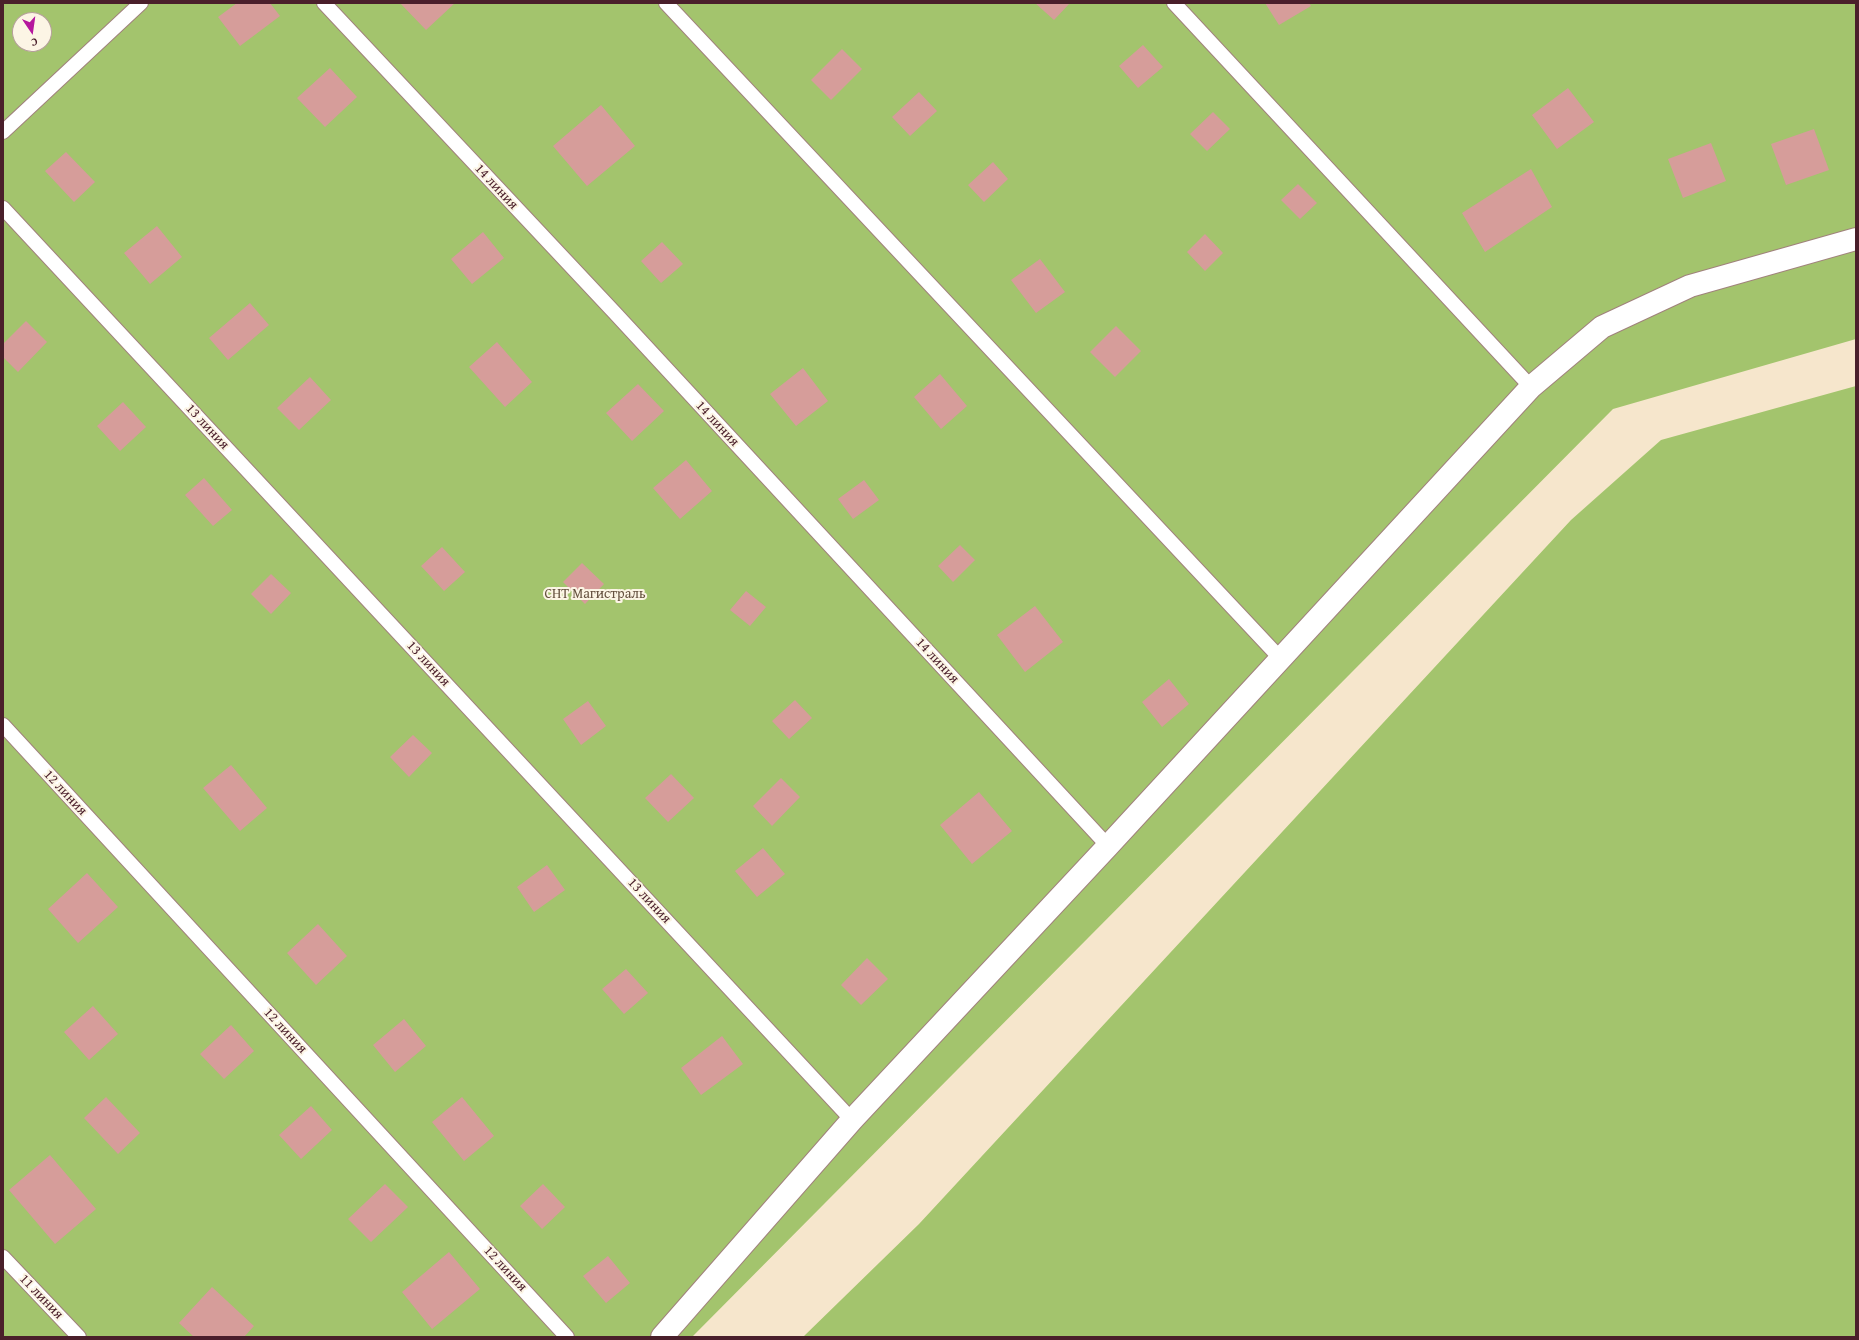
<!DOCTYPE html>
<meta charset="utf-8">
<style>
body{margin:0}
#map{position:relative;width:1859px;height:1340px;overflow:hidden;background:#f6e6cc;font-family:"Gentium Book Plus",serif}
canvas{display:block}
.frame{position:absolute;inset:0;border:4px solid #4a1f2b;pointer-events:none}
.north{position:absolute;left:12px;top:12px;width:40px;height:40px;box-sizing:border-box;background:#fcf5e5;border:1px solid #b59f9b;border-radius:50%;rotate:167deg;font-size:11px;font-weight:700;line-height:16px;text-align:center;color:#4a1f2b}
.north::after{content:'';display:block;margin:auto;width:14px;height:18px;background:#b5179e;clip-path:polygon(50% 0,100% 100%,50% 72%,0 100%)}
</style>
<div id="map">
<canvas width="1859" height="1340"></canvas>
<div class="frame"></div>
<div class="north">С</div>
</div>
<script>
const c = document.querySelector('canvas').getContext('2d');
c.lineJoin = 'round';
function fillPath(path, color) { c.fillStyle = color; c.fill(path, 'evenodd'); }
function stroke(path, color, width, dash) { c.strokeStyle = color; c.lineWidth = width; c.lineCap = dash ? 'butt' : 'round'; c.setLineDash(dash || []); c.stroke(path); }
function write(font, color, halo, rows, align = 'center') {
  c.font = font + ' "Gentium Book Plus",serif'; c.lineWidth = 4; c.setLineDash([]); c.textBaseline = 'middle'; c.strokeStyle = halo; c.fillStyle = color; for (const [text, x, y, turn = 0] of rows) {
    c.save(); c.translate(x, y); c.rotate((+turn || 0) * Math.PI / 180); c.textAlign = isNaN(turn) ? turn : align; if (halo) c.strokeText(text, 0, 0); c.fillText(text, 0, 0); c.restore();
  }
}
fillPath(new Path2D(`
 M3,3H1856V339L1613,409L692,1337H3ZM20,20H44V44H20Z
 M1856,386V1337H803L919,1224L1571,520L1661,440Z`), '#a3c46d');
fillPath(new Path2D(`
 M237,3H270L280,16L240,46L218,17Z
 M400,3H455L426,30Z
 M1035,3H1070L1054,20Z
 M1265,3H1309L1311,6L1279,25Z
 M1143,45L1163,67L1138,88L1119,66Z
 M842,49L862,69L831,100L811,80Z
 M330,68L357,97L325,127L297,98Z
 M1568,88L1594,122L1557,149L1532,115Z
 M919,92L937,111L910,136L892,117Z
 M601,105L635,146L587,186L553,146Z
 M1213,112L1230,129L1207,151L1190,134Z
 M1814,129L1829,170L1786,185L1771,144Z
 M1711,143L1726,181L1683,198L1668,159Z
 M66,152L95,182L74,202L45,171Z
 M993,162L1008,179L984,202L968,185Z
 M1531,169L1552,207L1485,252L1462,213Z
 M1298,184L1317,203L1300,219L1281,200Z
 M157,226L182,257L150,284L124,253Z
 M483,232L504,258L472,284L451,259Z
 M1205,234L1223,253L1205,271L1187,252Z
 M662,242L683,264L661,283L641,261Z
 M1040,259L1065,292L1036,313L1011,280Z
 M250,303L269,325L228,360L209,338Z
 M26,321L47,342L18,372L3,357V344Z
 M1116,326L1141,351L1115,377L1090,352Z
 M497,342L532,382L505,407L469,367Z
 M803,368L828,401L796,426L770,394Z
 M940,374L967,406L941,429L914,397Z
 M310,377L331,400L299,430L277,408Z
 M638,384L664,411L632,441L606,413Z
 M123,402L146,427L120,451L97,426Z
 M686,460L712,491L680,519L653,488Z
 M204,478L232,510L213,526L185,495Z
 M864,480L879,500L853,519L838,499Z
 M960,545L975,560L953,582L938,566Z
 M442,547L465,572L444,591L421,566Z
 M582,563L604,584L585,604L563,582Z
 M271,574L291,593L271,614L251,594Z
 M746,591L766,607L750,626L730,610Z
 M1035,606L1063,642L1025,672L997,635Z
 M1169,679L1189,704L1162,727L1142,702Z
 M795,700L812,718L789,739L772,721Z
 M588,701L606,726L581,745L563,719Z
 M413,735L432,753L409,777L390,757Z
 M231,765L267,808L240,831L203,788Z
 M671,774L694,798L668,822L645,798Z
 M781,778L800,797L772,826L753,806Z
 M979,792L1012,831L972,864L940,825Z
 M763,848L785,874L757,897L735,871Z
 M547,865L565,890L534,912L517,887Z
 M87,873L118,907L78,943L48,909Z
 M318,924L347,956L316,985L287,953Z
 M867,958L888,979L861,1005L841,985Z
 M626,969L648,993L624,1014L602,989Z
 M93,1006L118,1034L89,1060L64,1032Z
 M404,1019L426,1046L395,1072L373,1045Z
 M231,1025L254,1051L224,1079L200,1054Z
 M722,1036L743,1064L701,1095L681,1068Z
 M106,1097L140,1133L118,1154L84,1118Z
 M462,1097L494,1136L464,1161L432,1122Z
 M311,1106L332,1130L301,1159L279,1135Z
 M50,1155L96,1209L55,1244L9,1190Z
 M385,1184L408,1207L371,1242L348,1219Z
 M543,1184L565,1207L542,1229L520,1206Z
 M449,1252L480,1289L432,1329L402,1292Z
 M608,1256L630,1283L606,1303L583,1276Z
 M212,1287L254,1326L244,1337H194L179,1323Z`), '#d69d9a');
const lane = new Path2D(`
 M324,3L614,312L1108,846
 M666,3L1280,658
 M1174,3L1531,387
 M3,132L141,3
 M3,208L852,1120
 M3,725L567,1337
 M3,1257L79,1337`);
const street = new Path2D(`
 M662,1337L852,1120L1108,846L1531,387L1602,327L1690,286L1856,239`);
stroke(lane, '#a0827c', 16);
stroke(street, '#a0827c', 24);
stroke(lane, '#fff', 14);
stroke(street, '#fff', 22);
write('14px', '#4a1f2b', '#fcf5e5', [
 ["14 линия",496,187,47],
 ["14 линия",717,424,47],
 ["13 линия",207,427,47],
 ["14 линия",937,661,47],
 ["13 линия",428,664,47],
 ["12 линия",65,793,47],
 ["13 линия",649,901,47],
 ["12 линия",285,1031,47],
 ["12 линия",505,1269,47],
 ["11 линия",41,1297,46]
]);
write('14px', '#65513f', '#fcf5e5', [
 ["СНТ Магистраль",595,594]
]);
</script>
